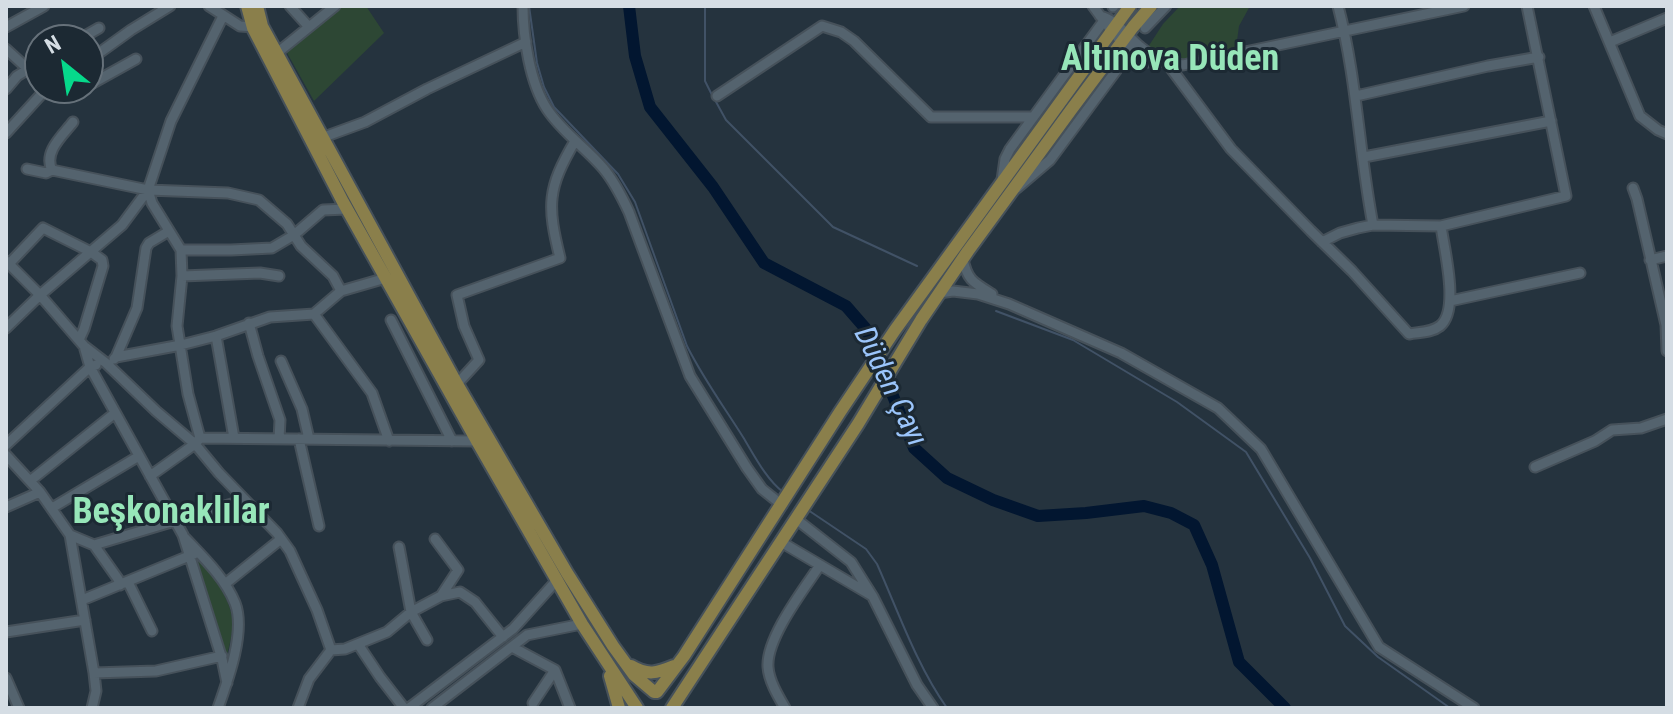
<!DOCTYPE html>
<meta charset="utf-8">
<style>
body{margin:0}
#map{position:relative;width:1673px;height:714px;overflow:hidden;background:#25333e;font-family:"Roboto Condensed",sans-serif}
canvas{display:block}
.frame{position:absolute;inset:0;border:8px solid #d5dde4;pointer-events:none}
.north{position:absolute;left:24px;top:24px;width:80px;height:80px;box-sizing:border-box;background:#1c2933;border:2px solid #66717a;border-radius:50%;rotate:330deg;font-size:22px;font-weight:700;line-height:32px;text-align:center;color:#d5dde4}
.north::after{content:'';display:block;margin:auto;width:28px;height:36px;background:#06d98b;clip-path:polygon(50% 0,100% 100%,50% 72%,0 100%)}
</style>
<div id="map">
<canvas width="1673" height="714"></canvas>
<div class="frame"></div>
<div class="north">N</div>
</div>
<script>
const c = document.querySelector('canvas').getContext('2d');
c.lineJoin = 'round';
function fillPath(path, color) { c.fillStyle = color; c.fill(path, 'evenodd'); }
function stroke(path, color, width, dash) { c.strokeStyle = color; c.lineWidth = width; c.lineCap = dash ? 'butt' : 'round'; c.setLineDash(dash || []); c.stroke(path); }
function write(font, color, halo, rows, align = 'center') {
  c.font = font + ' "Roboto Condensed",sans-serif'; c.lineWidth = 6; c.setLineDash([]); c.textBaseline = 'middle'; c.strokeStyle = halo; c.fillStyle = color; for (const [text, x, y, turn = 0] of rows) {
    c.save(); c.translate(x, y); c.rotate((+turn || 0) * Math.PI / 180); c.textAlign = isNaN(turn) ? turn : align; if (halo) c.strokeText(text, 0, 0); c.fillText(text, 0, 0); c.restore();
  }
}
fillPath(new Path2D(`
 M343,6H366L384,33L314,101L286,51Z
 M1180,6H1250L1239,26L1236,48L1185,64L1153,52L1148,47L1163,24Z
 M195,557C209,568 230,598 232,617C234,629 230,643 227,655Z`), '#2d4734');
stroke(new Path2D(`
 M529,6L537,63L544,87L554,107L618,174L635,202L687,346C703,378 724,407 743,437C754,455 766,479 783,492
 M705,6V81L712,95
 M715,100L726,120L833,227L917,266
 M996,311L1073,340L1177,402L1246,452L1310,558L1345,626L1378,657L1450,708
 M808,510L866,549L877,564C898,611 917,666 947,708`), '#415266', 2);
stroke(new Path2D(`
 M629,6L635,56L650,107L713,187L764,263L846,306L866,329L914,448L947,478L993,500L1038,516L1086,513L1144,506L1171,513L1194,525L1212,565L1239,662L1285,708`), '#021630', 12);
const minor = new Path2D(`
 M209,6L240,26L255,27
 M290,6L309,27
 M523,6C523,37 530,83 547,109C562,132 586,148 603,168C614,181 622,197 629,212L690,376L747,468L762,489L782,505
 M1093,6C1109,28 1123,48 1148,62L1155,60L1183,65L1464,6
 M1338,6C1357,78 1359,153 1373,225
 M1594,6L1640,116L1658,130L1667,134
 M1113,7L1114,6
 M1100,16C1116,20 1124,32 1136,43C1142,49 1150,53 1155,60
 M6,27L44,6
 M1145,28L1166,6
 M78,40L99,28
 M1610,42L1667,18
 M6,49L40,80
 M277,53L335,6
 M88,61L131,30L170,6
 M1167,63L1231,149L1311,231L1352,271L1409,334C1420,332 1431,333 1440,326C1460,310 1444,249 1441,226
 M88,83L91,84L136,59
 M6,89L17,76L40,62
 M717,96L822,26L841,32L854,41L931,117H1033
 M1356,96L1488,66L1539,57
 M6,133L47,88
 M324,137L365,122L427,89L526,42
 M1364,157L1551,121
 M27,169L46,173L52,170L148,190L228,193L259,200L287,224L301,246L333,276L341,291
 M52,170C43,152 63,135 73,122
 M1002,180L1005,159L1010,149L1103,22
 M1017,188L1050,160L1121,64L1127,60L1142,58
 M1633,188L1637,199L1666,325L1667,351
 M148,190L152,203L181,250L182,276L177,326L188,394L200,438
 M1322,242L1340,233L1358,228L1373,225L1441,226L1566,196L1527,6
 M181,250H231L272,248L294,235L323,210L347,209
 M963,259C967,280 974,283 992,294
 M1650,260L1667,256
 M6,261L40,295L84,346L106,363L156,411L195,444L219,473L277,533L290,551L300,573L317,610L331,650L309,679L298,708
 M9,264L43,228L91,252L102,260L103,266L84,329L79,340
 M182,276L260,273L279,276
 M939,293L953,291L978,294L1009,304L1121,353L1218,408L1261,449L1379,647L1474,708
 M1450,301L1580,273
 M314,314L372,393L389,441
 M391,320L452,441
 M249,323L258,356L280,420L279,439
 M6,328L40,295L122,225L148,190L171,121L223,16
 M216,336L234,438
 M84,346L90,367L183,535L222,659L227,683
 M116,357L181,345L216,336L270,317L314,314L341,291L386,278
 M114,359L116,357L137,308L146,248L149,243L169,231
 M281,361L302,409L309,439
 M457,384L479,360L464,326L457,295L560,258C547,205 547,189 575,141
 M299,439L319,526
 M6,445L90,367L96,365
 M6,455L40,492L70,535L94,673L96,691L92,708
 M1535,467L1595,441L1612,430L1641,428L1667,419
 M150,476L195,444L200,438L477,441
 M30,481L115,413
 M6,507L40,492
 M52,508L139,456
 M796,519L851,562L873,597L917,685L933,708
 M70,535L94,545L118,579L120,585
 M185,538C203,557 225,578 235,603C246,631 228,680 218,708
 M435,539L458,570L441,596
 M781,542L871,595
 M94,545L245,500
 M399,547L411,612L427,640
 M128,582L152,631
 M225,584L281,539
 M82,600L194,554
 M6,632L85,620
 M358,644L380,677L404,708
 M512,647L555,670L570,708
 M331,650L345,649L387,632L411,612L441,596L460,592L475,602L503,637
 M94,673L156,671L222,656
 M6,678L19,708
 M533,703L555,670
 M409,708L513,629L557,580
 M432,708L527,635L582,624
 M785,708C778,696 769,681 768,667C766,638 804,589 820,565`);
const major = new Path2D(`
 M247,6L253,28L343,202L477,441L582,624L637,708
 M257,6L262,26L457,384L567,573L613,646L634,675L654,692
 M631,666C648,676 657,673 674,666
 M610,676L619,708
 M657,692L684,656L840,412L895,330L1130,6
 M672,708L858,424L921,320L968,251L1071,110L1133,27L1151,6`);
stroke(minor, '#46515a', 13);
stroke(major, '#46515a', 16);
stroke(minor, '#54636e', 9);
stroke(major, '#8a7f4b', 12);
write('italic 30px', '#9bc5fb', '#1c2933', [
 ["Düden Çayı",889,387,64]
]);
write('bold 36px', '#97e6b9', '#1c2933', [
 ["Altınova Düden",1170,61],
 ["Beşkonaklılar",171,514]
]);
</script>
